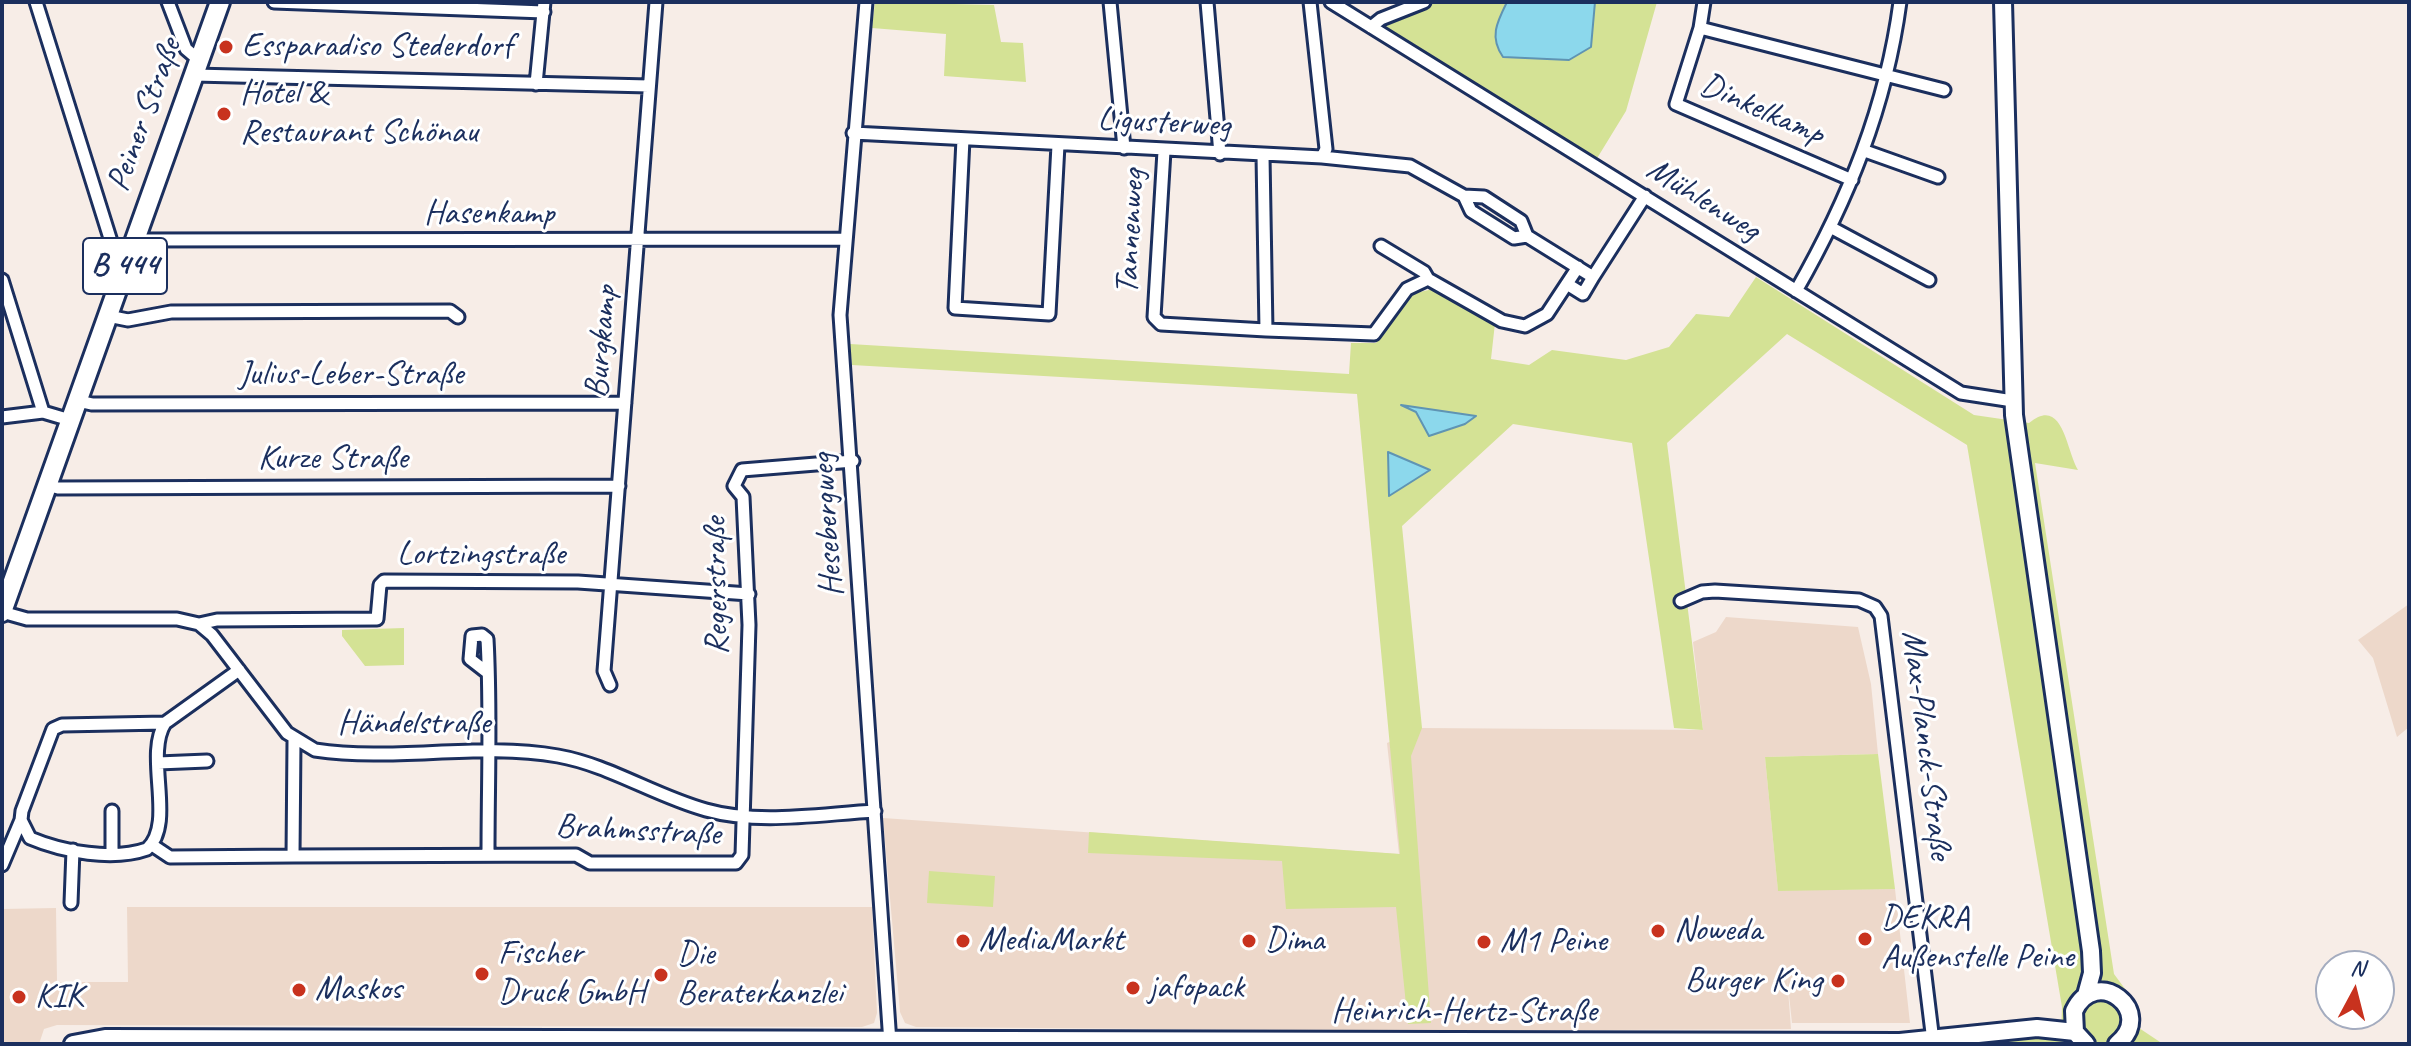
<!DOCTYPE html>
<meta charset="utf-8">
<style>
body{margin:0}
#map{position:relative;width:2411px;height:1046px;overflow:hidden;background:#f7ede7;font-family:Caveat,sans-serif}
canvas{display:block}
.frame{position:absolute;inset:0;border:4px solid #1b2f5e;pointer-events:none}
.north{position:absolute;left:2315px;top:950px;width:80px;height:80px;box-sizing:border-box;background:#fff;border:2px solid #a4acbf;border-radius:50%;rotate:7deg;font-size:22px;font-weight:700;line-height:32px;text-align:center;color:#1b2f5e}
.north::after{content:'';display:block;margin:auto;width:28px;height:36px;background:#c8321e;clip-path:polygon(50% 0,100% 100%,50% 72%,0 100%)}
</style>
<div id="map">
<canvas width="2411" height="1046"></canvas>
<div class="frame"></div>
<div class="north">N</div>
</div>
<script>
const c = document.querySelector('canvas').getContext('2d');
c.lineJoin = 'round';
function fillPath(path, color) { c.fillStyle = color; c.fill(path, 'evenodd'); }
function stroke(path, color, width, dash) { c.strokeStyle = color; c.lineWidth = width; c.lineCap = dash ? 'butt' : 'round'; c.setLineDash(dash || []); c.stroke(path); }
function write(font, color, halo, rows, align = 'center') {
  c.font = font + ' Caveat,sans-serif'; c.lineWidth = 6; c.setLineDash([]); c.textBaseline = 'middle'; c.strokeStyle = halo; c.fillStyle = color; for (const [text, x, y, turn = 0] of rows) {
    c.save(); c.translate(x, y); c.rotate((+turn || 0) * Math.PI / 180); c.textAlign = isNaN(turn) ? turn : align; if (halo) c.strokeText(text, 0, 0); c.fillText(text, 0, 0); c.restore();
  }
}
fillPath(new Path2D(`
 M2409,604V727L2397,737L2373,658L2358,640Z
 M1726,617L1858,627L1871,684L1878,754L1765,757L1778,890L1895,889L1910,1023H1792L1787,976L1791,1029L1414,1031L916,1027L905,1023L900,1012L883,818L1399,854L1387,743L1422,728L1703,730L1693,642L1716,632Z
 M127,907H872L877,1013L874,1023L862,1027L57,1025L44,1029L39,1044H2V909L56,908L57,982H128Z`), '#edd8ca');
fillPath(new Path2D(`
 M875,2L994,5L1001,42L1023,43L1026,82L944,76L946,34L872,28Z
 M1434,2H1657L1626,111L1596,160L1385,28L1393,18Z
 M1756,277L1974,415L2029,423C2063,395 2066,450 2078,470L2035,463L2114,974L2137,1005L2139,1028L2163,1044H1974L2061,1036L2062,1007L1967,445L1787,334L1667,443L1703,730L1674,728L1632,443L1513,424L1402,526L1422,728L1411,756L1431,1023L1408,1024L1396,907L1286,909L1282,861L1088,853L1089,832L1400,854L1357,394L852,365L850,344L1349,374L1351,343H1376L1411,294L1433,289L1495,323L1491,359L1529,365L1552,350L1626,360L1669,347L1696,314L1729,317Z
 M404,628V665L365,666L342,636V630Z
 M1878,754L1895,889L1778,891L1765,757Z
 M929,871L995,876L993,907L927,903Z`), '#d4e295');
const water = new Path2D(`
 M1507,2H1595L1591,47L1569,60L1503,57C1489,37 1497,22 1507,2Z
 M1401,405L1476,416L1465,424L1429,436L1416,412Z
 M1388,452L1430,470L1389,496Z`);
fillPath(water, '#8cd8ec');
stroke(water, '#5f94b3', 2);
const street = new Path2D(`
 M36,2L114,251L126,264
 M168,2L186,49L199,60
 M274,2L544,12
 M866,2L840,315L890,1043
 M1110,2L1124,148
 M1207,2L1220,154
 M1310,2L1326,149L1322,157
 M1331,2L1961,393L2013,401
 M1704,2L1700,28L1676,104L1852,180
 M1371,27L1381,19L1424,2
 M1700,28L1944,90
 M194,75L649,86
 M536,84L544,2
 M853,133L1322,157L1410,166L1464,196L1484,197L1521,221L1527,236L1593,277L1645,196
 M963,139L955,308L1049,314L1058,145
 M1164,151L1154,317L1161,324L1266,330L1263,156
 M1865,151L1938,177
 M1464,196L1471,211L1514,238L1527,236
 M1832,228L1929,280
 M134,240L845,239
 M1381,246L1424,272L1428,279
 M2,280L43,412
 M1567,284L1583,294L1593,277
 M1796,291C1848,200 1886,107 1900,2
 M108,316L128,320L171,312L450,311L458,317
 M1266,330L1374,334L1407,289L1428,279L1502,321L1525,326L1547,314L1578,267
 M78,401L92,404L625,403
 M2,417L43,412L70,420
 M47,485L58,488L619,486
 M1681,601L1702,592L1715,591L1859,600L1875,607L1881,616L1933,1041
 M2,612L27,619H177L199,624L212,635L287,733L315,750C395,762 478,742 558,756C609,765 655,796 706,810C759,825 820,814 875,811
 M199,624L217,620L377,619L380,585L384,581L578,582L749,594
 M488,673L470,659L472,636L482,635L487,639C491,710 488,782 488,853
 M610,685L604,671L656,2
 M165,723C144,756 176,823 147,849C113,861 63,852 30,838L21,820L22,811L53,729L62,725L165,723L239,670
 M294,741L293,856L576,855L590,863H736L742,855L749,625L743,497L734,486L742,470L853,461
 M158,763L207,761
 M112,811V852
 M152,845L170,857L293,856
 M2,865L21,820
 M71,903L73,850`);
const secondary = new Path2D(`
 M2003,2L2014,415L2091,951L2092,973L2086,995
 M73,1044L105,1038L1900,1042L2037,1028L2075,1032
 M2086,1044L2075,1032L2074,1011C2096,964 2157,1012 2117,1044`);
const primary = new Path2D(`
 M2,612L220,2`);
stroke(street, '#1b2f5e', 17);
stroke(secondary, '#1b2f5e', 22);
stroke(primary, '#1b2f5e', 24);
stroke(street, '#fff', 11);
stroke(secondary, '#fff', 16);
stroke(primary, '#fff', 18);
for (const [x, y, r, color] of [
 [226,47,8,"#c8321e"],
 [224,114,8,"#c8321e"],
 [1658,931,8,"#c8321e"],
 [1865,939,8,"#c8321e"],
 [963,941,8,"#c8321e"],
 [1249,941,8,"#c8321e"],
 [1484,942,8,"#c8321e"],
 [482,974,8,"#c8321e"],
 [661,975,8,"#c8321e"],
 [1838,981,8,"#c8321e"],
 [1133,988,8,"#c8321e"],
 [299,990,8,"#c8321e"],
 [19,997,8,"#c8321e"]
]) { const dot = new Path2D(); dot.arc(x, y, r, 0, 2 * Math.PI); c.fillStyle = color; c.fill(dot); stroke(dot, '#fff', 3); }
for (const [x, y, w] of [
 [125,266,84]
]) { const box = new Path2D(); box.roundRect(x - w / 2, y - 28, w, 56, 6); c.fillStyle = '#fff'; c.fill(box); stroke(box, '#1b2f5e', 2); }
write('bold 32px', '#1b2f5e', null, [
 ["B 444",125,266]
]);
write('34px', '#1b2f5e', '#fff', [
 ["Essparadiso Stederdorf",242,47],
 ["Hotel &",240,94],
 ["Restaurant Schönau",240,133],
 ["DEKRA",1881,919],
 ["Außenstelle Peine",1881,958],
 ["Noweda",1674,931],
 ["MediaMarkt",979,941],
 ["Dima",1265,941],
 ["M1 Peine",1500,942],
 ["Fischer",498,954],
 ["Druck GmbH",498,993],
 ["Die",677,955],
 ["Beraterkanzlei",677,994],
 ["Burger King",1822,981,"right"],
 ["jafopack",1149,988],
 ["Maskos",315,990],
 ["KIK",35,997]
], 'left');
write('34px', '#1b2f5e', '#fff', [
 ["Dinkelkamp",1762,110,24],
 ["Peiner Straße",145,115,-70],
 ["Ligusterweg",1164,123,3],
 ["Mühlenweg",1703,200,32],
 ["Hasenkamp",489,214],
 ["Tannenweg",1131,232,-87],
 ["Burgkamp",602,342,-85],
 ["Julius-Leber-Straße",351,375],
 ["Kurze Straße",333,459],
 ["Hesebergweg",828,525,-94],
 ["Lortzingstraße",481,555],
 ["Regerstraße",717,586,-91],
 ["Händelstraße",414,724],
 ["Max-Planck-Straße",1926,745,83],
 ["Brahmsstraße",638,831,3],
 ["Heinrich-Hertz-Straße",1464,1012]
]);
</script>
